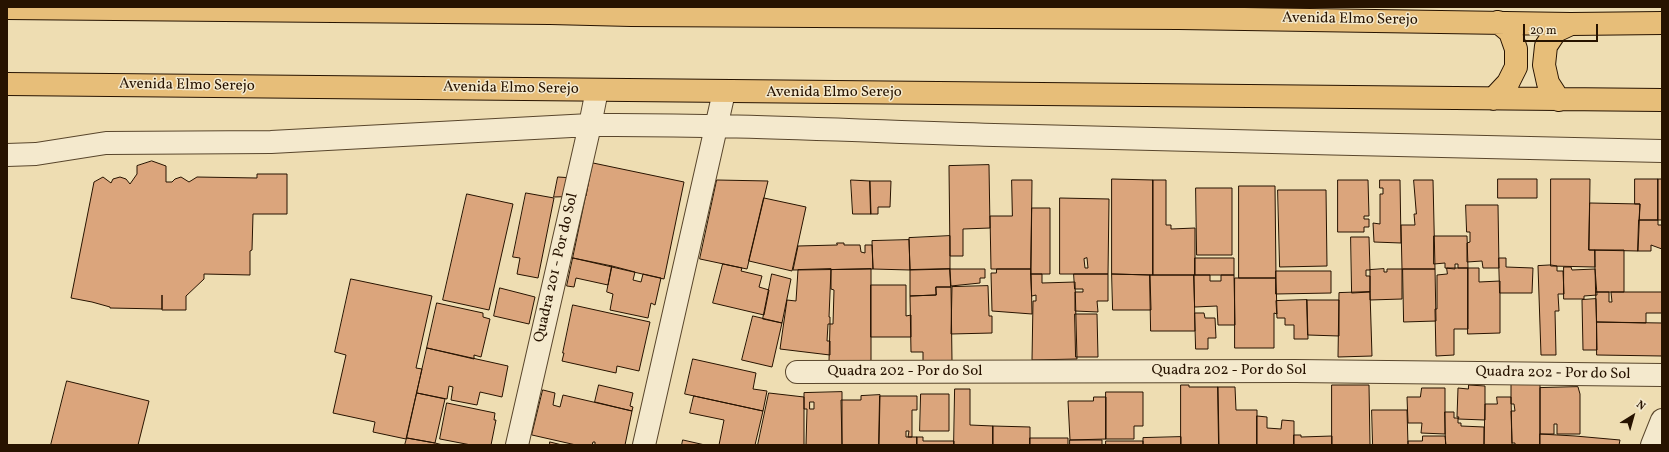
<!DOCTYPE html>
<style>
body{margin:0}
#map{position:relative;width:1669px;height:452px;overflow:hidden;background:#eeddb2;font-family:Vollkorn,serif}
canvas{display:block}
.frame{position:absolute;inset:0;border:8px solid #271300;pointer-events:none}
.north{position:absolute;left:1613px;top:396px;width:40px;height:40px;-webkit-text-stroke:3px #f4e9cd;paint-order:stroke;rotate:37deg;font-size:11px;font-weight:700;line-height:16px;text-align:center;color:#271300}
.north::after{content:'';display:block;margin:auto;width:14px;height:18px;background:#271300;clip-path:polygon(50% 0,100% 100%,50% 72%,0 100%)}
.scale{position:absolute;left:1523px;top:24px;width:75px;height:18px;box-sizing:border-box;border:2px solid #271300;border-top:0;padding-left:5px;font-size:12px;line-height:14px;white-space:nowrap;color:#271300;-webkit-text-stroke:3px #f4e9cd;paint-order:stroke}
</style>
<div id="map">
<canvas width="1669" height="452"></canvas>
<div class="frame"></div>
<div class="north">N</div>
<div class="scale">20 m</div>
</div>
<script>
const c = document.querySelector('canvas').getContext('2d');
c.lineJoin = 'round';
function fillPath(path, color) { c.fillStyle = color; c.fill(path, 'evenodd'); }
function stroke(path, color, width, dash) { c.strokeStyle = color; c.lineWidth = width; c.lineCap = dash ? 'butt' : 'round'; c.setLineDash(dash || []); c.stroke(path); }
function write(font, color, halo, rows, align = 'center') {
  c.font = font + ' Vollkorn,serif'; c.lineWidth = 3; c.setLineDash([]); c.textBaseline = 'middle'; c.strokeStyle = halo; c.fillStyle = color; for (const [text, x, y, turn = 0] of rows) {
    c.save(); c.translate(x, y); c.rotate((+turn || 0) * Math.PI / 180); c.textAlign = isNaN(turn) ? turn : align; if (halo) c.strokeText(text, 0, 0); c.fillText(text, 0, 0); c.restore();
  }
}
const building = new Path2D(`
 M152,161L166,166V182H172L175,179L181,177L189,182L197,177L257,178V174H287V214H253L252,250L250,251V275L204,274V279L186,296V310H162V295V309L110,308V307L92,302L71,298L94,182L103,177L111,183L113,179L120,177L126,179L130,184L137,174V166Z
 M593,163L684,182L664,279L573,258Z
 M989,165L990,228L963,229V256H950L949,166Z
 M558,177L589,179L586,196L554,197Z
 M1112,179L1153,180V275L1112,274Z
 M1498,179H1537V198H1498Z
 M1551,179H1590L1589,250H1595V267L1551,266Z
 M1635,179H1658V220H1639L1640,204H1635Z
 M1658,179H1662V220H1658Z
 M717,180L768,181L747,269L700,259Z
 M851,180L870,181L871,214H853Z
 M1012,180H1032L1031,269H991L990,216H1012Z
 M1153,180H1166V225H1171V229L1195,228V275H1153Z
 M1338,180H1368L1369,216H1364V219H1369V227H1364V232H1338Z
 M1380,180H1400L1401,243L1374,242L1373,223L1380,224V194H1383V188H1380Z
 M1414,180H1433L1435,269H1402L1401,225H1415L1414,214H1416Z
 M870,181H891L890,207H878V214H871Z
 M1239,186H1275L1276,278H1239Z
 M1196,188H1232V255H1197Z
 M1278,190H1326L1327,266L1280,267Z
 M526,193L554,198L538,278L517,274L520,258L513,257Z
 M467,194L513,204L489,310L443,300Z
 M764,198L806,207L792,271L749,261Z
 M1060,198L1109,199L1108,274H1060ZM1087,258L1088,268H1085L1084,259Z
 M1590,203L1640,204L1638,251L1589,250Z
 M1466,205H1498L1499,268H1483L1482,261L1467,262V243L1470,242V232H1467Z
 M1032,208H1050V274H1031Z
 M1639,220H1658V225H1662V249L1651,245V251H1638Z
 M950,236V269L910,270L909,238Z
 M1434,236H1467L1468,268H1458V264H1455V269L1445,268V263L1434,264Z
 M1351,237H1369L1370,270H1366V276H1370V292L1352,293Z
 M909,240L910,270L873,269L872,241Z
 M837,243H844V245H860L861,252L865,253V245H872L873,269L793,270L798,246L837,245Z
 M1595,250H1624V292H1596Z
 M573,258L612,266L608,285L576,278L574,287L567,286Z
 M1195,258H1234V275H1195Z
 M1499,258H1506V267L1533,268L1532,293H1500Z
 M723,264L742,268L741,271L762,276L759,287L769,290L764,315L713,303Z
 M1551,265L1557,266V271H1563L1564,294H1558L1559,311H1555L1556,355H1541L1538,266Z
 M612,266L635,272L633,280L641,282L643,274L661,278L655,305L651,303L648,318L610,310L613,294L607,292Z
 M1564,267H1571L1572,270L1595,269L1597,295L1584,296V299H1564Z
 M1447,268H1468V329H1454V355L1436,356L1435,309H1437V275L1447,274Z
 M1468,268H1479V282L1500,281V333L1468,334Z
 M831,269L829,317H830V324H828L827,341H830V355L780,349L787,300L796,301L798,270Z
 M871,269V361H829L830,324H833L834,290L831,289V270Z
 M950,269H985V278H980V283L951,286Z
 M950,269L951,287H936V295L910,296V270Z
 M997,269H1031L1032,314L992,311L991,273H996Z
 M1384,269V272H1387V269H1402V299L1370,300V270Z
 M1403,269H1435L1436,321L1404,322Z
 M1276,271H1331V293L1276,294Z
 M772,274L791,279L782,323L763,319Z
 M1031,274H1042V283L1075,282L1077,359L1032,360L1033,301H1036V295L1032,296Z
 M1074,274H1108V301H1097L1098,312L1075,311V292H1083V289H1075Z
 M1112,274L1150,275L1151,310H1113Z
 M1150,275H1194L1195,331H1151Z
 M1194,275H1210V281H1221V275H1234L1235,325H1218L1217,306L1195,307Z
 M1235,278H1276L1277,314L1274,313V348H1235Z
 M351,279L432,296L416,368L422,369L406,439L373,432L375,422L333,413L346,355L335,352Z
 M871,285H906V316L911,315V337H871Z
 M988,286L989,316H992V333L951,334L952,287Z
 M936,287H951L952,361H923V352H911L910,296L936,295Z
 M500,288L535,297L529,324L494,316Z
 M1370,292L1372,356L1338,357L1339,293Z
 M1596,292H1609V302H1612L1611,292H1662V313H1646V323L1597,322Z
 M1596,299L1597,350H1583L1582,300Z
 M1307,300L1308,339H1294V325H1285V318H1277L1276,301Z
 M1307,300H1339V336L1308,335Z
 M437,303L483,313V317L490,319L481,357L474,355V359L427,348Z
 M573,305L650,322L639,371L617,366L616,373L562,361L564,353H563Z
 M1195,313H1204L1205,318H1215L1216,338H1208V349H1196Z
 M1075,314H1097L1098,357H1076Z
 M753,316L782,323L772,367L742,360Z
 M1597,322L1662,323V356L1597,355Z
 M427,348L508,366L502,397L480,392L477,405L451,400L453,387L449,386L447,399L417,393Z
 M693,359L756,373L753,389L767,391L763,411L685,394Z
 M67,381L149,401L138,445H51Z
 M1540,383V445H1515V443H1512L1511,411H1515L1514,404H1511V384Z
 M599,385L633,393L630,406L633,407L632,411L595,402Z
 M1181,385H1189V387H1218L1219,445H1181Z
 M1332,385H1369L1370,445H1332Z
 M1469,385L1485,386V420L1458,419L1459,417H1457L1458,388L1468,389Z
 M1218,387H1235L1236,410H1257V445H1219Z
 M1578,387L1580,394V434H1557V424H1554V434H1540V388Z
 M1422,388H1445V434L1421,433L1422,423H1408L1407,397H1420Z
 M955,389H970V425L993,426V445H954Z
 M543,390L555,393L553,405L560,407L563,395L632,411L625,445H595V442H593L592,445H576L532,435Z
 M842,392V445H806L807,409H804V393ZM810,402H814V409H810Z
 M1106,392H1143V426H1134V439H1106Z
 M417,393L445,399L435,443L407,438Z
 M769,393L804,397V445H758Z
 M921,394H949V431H920Z
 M880,395L879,445H842L841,400H861V396Z
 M694,396L763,411L755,445H719L724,420L690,413Z
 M880,396H917V410H912V437H908L909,431H906V437H917V445H879Z
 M1094,397H1106V439L1070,440L1068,401H1093Z
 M1497,397H1511L1512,445H1484L1485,404H1497Z
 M447,403L495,413L494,420H496L491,445H471L440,439Z
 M1372,410H1407L1408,445H1373Z
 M1445,412H1454V418H1458V423H1461V426L1484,427V445H1446Z
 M1257,416L1267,417V428L1281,429L1282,420L1294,421V445H1257Z
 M993,426L1030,427V445H993Z
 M1540,434L1575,436L1620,440L1619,445H1540Z
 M1294,435H1301V437L1332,436V445H1294Z
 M1423,436H1445L1446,445H1408V441H1422Z
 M917,437H923V441H954V445H917Z
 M1181,437V445H1143V438Z
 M407,438L435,443L443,445H405Z
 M1030,438H1068V445H1030Z
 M683,440L705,445H682Z
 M1070,440H1102V445H1070Z
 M1106,441H1143V445H1106Z
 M550,442L562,445H550Z`);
fillPath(building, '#dba57c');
stroke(building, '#271300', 1);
const minor = new Path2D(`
 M7,155L36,154L106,143L271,142L590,125C725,124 859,131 994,135C1217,141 1439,146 1662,151
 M797,372L1295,371L1662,375
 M517,445L590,125L597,90
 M644,445L724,92
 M1652,445L1662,420`);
const major = new Path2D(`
 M7,8L550,13L631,15L1179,18L1571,24L1662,23
 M7,84L1662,100
 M1493,99L1508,83L1516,67V49L1510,32L1498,22
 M1559,100L1548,83L1544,65L1546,46L1556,31L1571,24`);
stroke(minor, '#59462c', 24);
stroke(major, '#271300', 24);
stroke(minor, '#f4e9cd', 22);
stroke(major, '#e7be79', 22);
write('15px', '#271300', '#f4e9cd', [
 ["Avenida Elmo Serejo",1350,20,1],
 ["Avenida Elmo Serejo",187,86,1],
 ["Avenida Elmo Serejo",511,89,1],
 ["Avenida Elmo Serejo",834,93],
 ["Quadra 201 - Por do Sol",557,268,-77],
 ["Quadra 202 - Por do Sol",1229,371],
 ["Quadra 202 - Por do Sol",905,372],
 ["Quadra 202 - Por do Sol",1553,374,1]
]);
</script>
